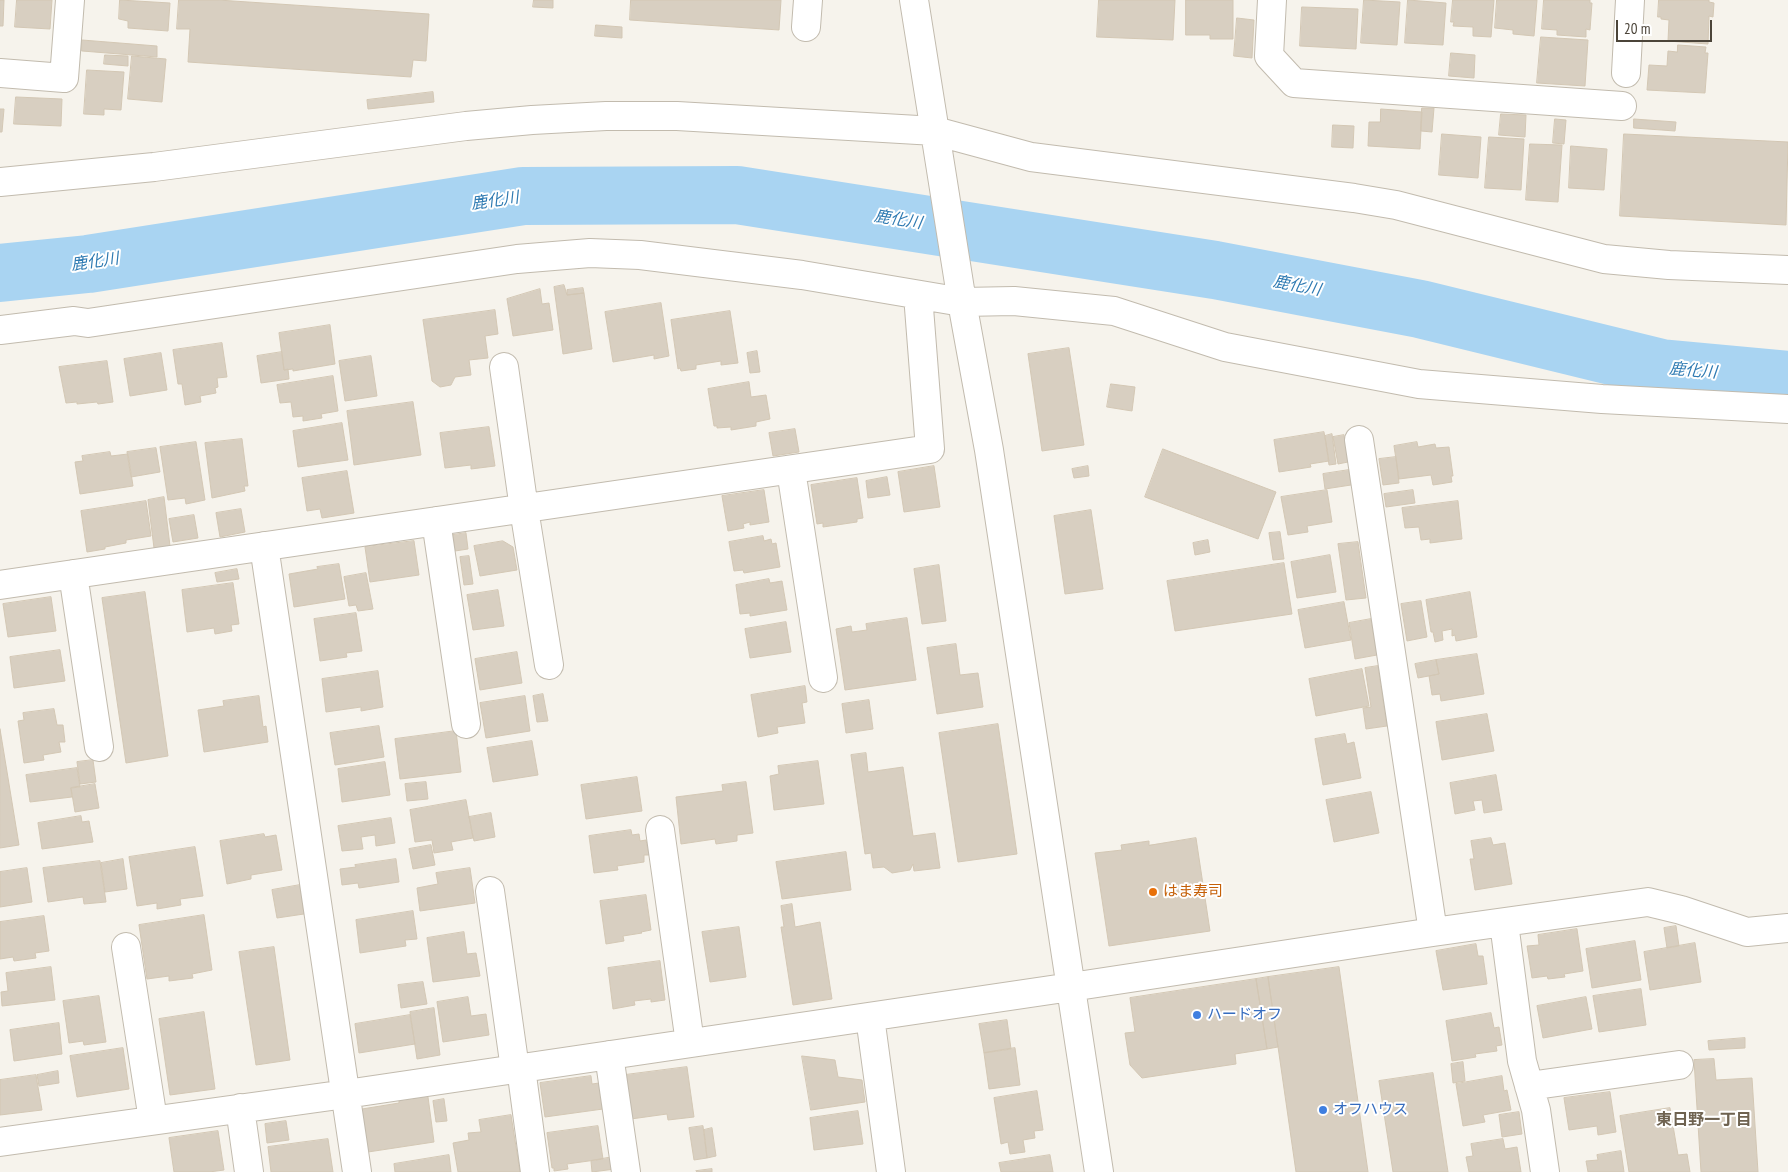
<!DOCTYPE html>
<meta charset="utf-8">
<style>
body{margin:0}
#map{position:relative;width:1788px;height:1172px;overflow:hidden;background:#f6f3ec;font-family:"PT Sans Narrow",sans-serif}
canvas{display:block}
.scale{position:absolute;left:1616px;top:20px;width:96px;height:22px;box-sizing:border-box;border:2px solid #4b4439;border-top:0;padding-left:6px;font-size:15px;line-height:18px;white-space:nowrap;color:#4b4439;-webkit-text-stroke:4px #fff;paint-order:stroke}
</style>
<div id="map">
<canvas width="1788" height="1172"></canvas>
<div class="scale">20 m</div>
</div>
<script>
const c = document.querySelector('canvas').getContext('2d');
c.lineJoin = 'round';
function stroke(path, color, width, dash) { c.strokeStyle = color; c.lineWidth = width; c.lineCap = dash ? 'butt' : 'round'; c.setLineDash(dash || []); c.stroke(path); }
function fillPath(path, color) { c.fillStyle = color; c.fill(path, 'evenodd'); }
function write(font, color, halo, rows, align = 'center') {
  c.font = font + ' "PT Sans Narrow","Noto Sans JP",sans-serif'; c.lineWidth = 4; c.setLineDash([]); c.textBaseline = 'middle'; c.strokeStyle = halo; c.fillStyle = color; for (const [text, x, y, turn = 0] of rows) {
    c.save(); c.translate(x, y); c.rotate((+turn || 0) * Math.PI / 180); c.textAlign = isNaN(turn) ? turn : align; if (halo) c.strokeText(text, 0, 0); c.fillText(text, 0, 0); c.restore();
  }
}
stroke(new Path2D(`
 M0,273L88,264L523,196L737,195L1215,270L1420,309L1661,368L1788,380`), '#a9d4f2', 58);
const building = new Path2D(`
 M0,0H4L3,26H0Z
 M17,0H52L50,29L15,27Z
 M120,0L170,3L168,31L128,28V21L119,19Z
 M179,0H218L429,14L426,61L413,60L411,77L188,62L190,29H177Z
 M534,0H553V8L533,7Z
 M631,0H781L779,30L630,20Z
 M1099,0H1175L1173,40L1097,37Z
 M1186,0H1233V39H1210V35H1186Z
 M1364,0L1400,2L1397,45L1361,43Z
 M1408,0L1446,3L1443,45L1405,43Z
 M1453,0H1494L1491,37L1473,36V27L1453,26L1454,22H1451Z
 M1497,0H1537L1534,36L1513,34V30L1495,28Z
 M1544,0H1590V3H1592L1590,30L1586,29V37L1557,35V30L1542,29Z
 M1659,0H1709V2L1714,3L1713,17L1709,16L1708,44L1668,41L1669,20L1661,19V17H1658Z
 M1302,7L1358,9L1356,49L1300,46Z
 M1237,18L1254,20L1252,58L1234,56Z
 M596,25L622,27V38L595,36Z
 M1541,37L1588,40L1585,86L1537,83Z
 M82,40L157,46V57L82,51Z
 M1678,45L1706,47L1705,53H1708L1705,93L1647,90L1649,65L1667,66L1668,51L1677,52Z
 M1451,53L1475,55L1474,78L1449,76Z
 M105,55L128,56V66L104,64Z
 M132,56L166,59L162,102L128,99Z
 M87,70L124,72L121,110L104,109V115L84,114Z
 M433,92L434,102L368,109L367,100Z
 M16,97L62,99L61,126L14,124Z
 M1422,108H1434L1432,132L1421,131Z
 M0,109H4L2,132H0Z
 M1381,109L1422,112L1420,149L1368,146L1369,122H1380Z
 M1501,114L1526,115L1525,137L1499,135Z
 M1555,119L1566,120L1564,144L1553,143Z
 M1634,119L1676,122L1675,131L1634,128Z
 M1333,125L1354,126L1353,148L1332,147Z
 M1442,134L1481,137L1478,178L1439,175Z
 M1624,134L1788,142L1786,225L1620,216Z
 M1489,137L1524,139L1521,190L1485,188Z
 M1530,144L1562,145L1558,202L1526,200Z
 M1571,146L1607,149L1604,190L1569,188Z
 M564,285L567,295L584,293L592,349L563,354L554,287Z
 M583,288L584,293L567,295V290Z
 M540,289L542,304L549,303L553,330L513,336L507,299Z
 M661,303L669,356L654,359V355L613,362L605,312Z
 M495,310L498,334L485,336L488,358L469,360L471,375L455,377L451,385L440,387L432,381L423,320Z
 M730,311L738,363L721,365V361L696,365V369L681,371L680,368L678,369L671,320Z
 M330,325L335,364L293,371V369L284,370L279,333Z
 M222,343L227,377L217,378L218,387L215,388L216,393L200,396L201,402L185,405L182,384H178L173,350Z
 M1069,348L1084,445L1042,451L1028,354Z
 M757,351L760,372L750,373L747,353Z
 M282,352L284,370L288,369L289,379L261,383L257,356Z
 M161,353L167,390L130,396L124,359Z
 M371,356L377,396L345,401L339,361Z
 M107,361L113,402L98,404L97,402L77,404V402L66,403L59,367Z
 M333,376L338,411L321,414L322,418L303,421V416L293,417L291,402L280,403L277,385Z
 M749,382L751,397L766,395L770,419L756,422V426L731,430V427L717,428V426H714L708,389Z
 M1111,384L1135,387L1132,411L1107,407Z
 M413,402L421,455L354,465L347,411Z
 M342,423L348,460L298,467L293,431Z
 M489,427L495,466L471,469V465L445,468L440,433Z
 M795,429L799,452L773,456L769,433Z
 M1324,432L1329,461L1310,464L1311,467L1279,472L1274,440Z
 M1332,434L1336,464L1329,465L1325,436Z
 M1344,435L1348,462L1338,464L1333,437Z
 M242,439L248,486H244L245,491L212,498L205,443Z
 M196,442L205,500L186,504L185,498L168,500L160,447Z
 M1417,442L1418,447L1435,444L1436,448L1449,447L1453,476H1451L1452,482L1433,485L1431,475L1399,479L1394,446Z
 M156,448L160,472L131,477L127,452Z
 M1163,449L1276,492L1258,539L1145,497Z
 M110,452L111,456L128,454L133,486L80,494L75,462L83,461L82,456Z
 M1396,457L1399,483L1383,485L1379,459Z
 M934,466L940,507L904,512L898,472Z
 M1088,466L1089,476L1074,478L1072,469Z
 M1349,470L1351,485L1325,489L1323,474Z
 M347,471L354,513L322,518L320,509L307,511L302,478Z
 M887,477L890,495L868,498L866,481Z
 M857,478L863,518L857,519V522L823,527V523L817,524L811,485Z
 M764,490L769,522L750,525V522L743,524L744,528L728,531L722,496Z
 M1327,490L1332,522L1307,526L1308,532L1288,535L1281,497Z
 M1413,490L1415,503L1386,507L1384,494Z
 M164,497L170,546L154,548L148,500Z
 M146,501L151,536L126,540V543L105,547V549L87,552L81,511Z
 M1458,501L1462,539L1430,543V539L1421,540L1419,527L1405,528L1402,508Z
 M241,509L245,532L220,537L216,513Z
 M1091,510L1103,589L1065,594L1054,516Z
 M194,515L198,538L173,542L169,519Z
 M1280,532L1284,559L1273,560L1269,533Z
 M466,533L468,549L455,551L453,535Z
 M763,536L764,541L771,539L772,544L776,543L780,567L744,573L743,570L734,571L729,542Z
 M1208,540L1210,552L1195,555L1193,543Z
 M414,541L419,575L370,582L365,547Z
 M503,541L513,547L517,570L480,576L474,546Z
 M1358,542L1366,598L1346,600L1338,544Z
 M1330,555L1336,592L1297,598L1291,562Z
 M469,556L473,584L464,585L460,557Z
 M1284,563L1292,614L1175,631L1167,581Z
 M339,564L345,599L294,607L289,574L318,569L317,567Z
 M939,565L946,621L922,624L914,569Z
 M237,569L239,579L217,582L215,573Z
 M366,573L373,609L358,611L356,605L349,606L344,577Z
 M769,579L770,583L782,581L787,610L750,616V613L740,614L736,585Z
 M233,583L239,624L231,625L232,631L215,634L214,628L187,632L182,590Z
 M498,590L504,626L473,630L467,595Z
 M145,592L168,756L126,763L102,598Z
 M1470,592L1477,637L1456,641L1455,635L1452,636V629L1442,631L1443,640L1435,642L1433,632H1431L1426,600Z
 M51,597L56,631L8,637L3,604Z
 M1421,601L1427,637L1407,641L1401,604Z
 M1344,602L1351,640L1305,648L1298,610Z
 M356,613L362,651L346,653L347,657L320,661L314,619Z
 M907,618L916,680L845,690L836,629L851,626L852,632L867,630L866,624Z
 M1371,619L1377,655L1355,659L1349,623Z
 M786,622L791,652L750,658L745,629Z
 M956,644L960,675L978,673L983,707L937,714L927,648Z
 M60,650L65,681L14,688L10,657Z
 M517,652L522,683L480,690L475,659Z
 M1477,654L1484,694L1441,701L1440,694L1432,695L1429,676L1439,674L1436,660Z
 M1436,660L1439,674L1418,678L1415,664Z
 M1378,666L1387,726L1366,729L1363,708L1371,707L1365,668Z
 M1362,669L1369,706L1316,716L1309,679Z
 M378,671L383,707L361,711V707L326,712L322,679Z
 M805,686L807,702L802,703L805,723L777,727L778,733L758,737L751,695Z
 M543,694L548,721L537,722L533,696Z
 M259,696L263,727L266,726L268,742L204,752L198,710L224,706L223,701Z
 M525,696L530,731L486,738L480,703Z
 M869,700L873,729L846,733L842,704Z
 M54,709L57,725H63L65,742H59L61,752L43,755L44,760L24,763L18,721L24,720L23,713Z
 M1487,714L1494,751L1442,760L1436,722Z
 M998,724L1017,854L958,862L939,733Z
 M379,726L384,757L335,765L330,733Z
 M0,729L19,845L0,848Z
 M456,731L461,772L400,779L395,739Z
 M1345,734L1347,744L1354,742L1361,778L1323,785L1315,739Z
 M532,741L538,775L493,782L487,748Z
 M866,753L868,772L903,767L913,836L935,833L940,868L914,871L913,864L910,870L892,873L884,867L873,868L871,853L865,854L851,755Z
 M93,760L96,782L80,784L77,762Z
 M818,761L824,804L774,810L770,776L779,774L778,766Z
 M385,762L390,795L342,802L338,769Z
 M77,768L80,787L71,788L72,797L30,802L26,775Z
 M1496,775L1502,810L1484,813L1482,800L1473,801L1475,810L1455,814L1450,783Z
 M637,777L642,811L586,819L581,785Z
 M426,782L428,799L407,801L405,784Z
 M746,782L753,833L737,835V841L716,844L715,839L681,844L676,797L723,791L722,785Z
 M95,784L99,808L75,812L71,788Z
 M1371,792L1379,833L1334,842L1326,800Z
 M466,800L473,838L451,842L453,850L434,853L432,840L415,842L410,810Z
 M491,813L495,837L474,841L469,817Z
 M81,816L82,822L89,821L93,842L42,849L38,823Z
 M391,818L395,843L376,846L375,835L361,837L363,849L342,851L338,826Z
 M631,830L632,835L639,834L640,841L646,840L649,855H644V862L617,866L618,870L594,873L589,836Z
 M264,834L265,837L276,835L282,870L251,875V879L227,884L220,841Z
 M1196,838L1210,931L1109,946L1095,853L1122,850L1121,845L1149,841V845Z
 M1491,838L1493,845L1505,843L1512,884L1475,890L1470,859H1474L1471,841Z
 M431,845L435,865L413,869L409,849Z
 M195,847L203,896L180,899L181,905L157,909V903L137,906L129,857Z
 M846,852L851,890L782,899L776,862Z
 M123,859L127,889L105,892L101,863Z
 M396,859L399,882L359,888L358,883L342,885L340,869L356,867L355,865Z
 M100,861L106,902L84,904L83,897L48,902L43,868Z
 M27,868L32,902L0,907V872Z
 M470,868L475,903L420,911L417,888L438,884L436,873Z
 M300,885L304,914L277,918L272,890Z
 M646,895L651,930L641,932L642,933L623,936L624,941L606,944L600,901Z
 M792,904L795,927L820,922L832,999L793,1005L781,927H784L781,906Z
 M413,911L417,939L405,940L406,946L360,953L356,920Z
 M204,915L212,970L192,974L193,978L169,981V976L147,979L139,925Z
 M44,916L49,951L35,953L36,958L14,961L13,957L0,959V922Z
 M1676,926L1679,946L1667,948L1664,928Z
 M739,927L746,977L710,982L702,932Z
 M1577,929L1583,971L1564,974L1565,977L1548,979L1547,976L1532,978L1527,946L1539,945L1538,935Z
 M464,932L467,954L476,953L480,976L433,982L427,938Z
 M1635,941L1641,980L1592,988L1586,949Z
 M1695,943L1701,982L1650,990L1644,952Z
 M1476,944L1478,956H1483L1487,984L1443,990L1436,951Z
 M274,947L290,1060L256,1065L239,952Z
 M660,961L665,1000L651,1002V999L634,1001L635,1005L613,1009L608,968Z
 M51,967L55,1000L2,1006L1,992L8,991L6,973Z
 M1339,967L1368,1172H1296L1268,977Z
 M1268,977L1278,1047L1267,1049L1256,979Z
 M1256,979L1267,1049L1235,1054L1236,1064L1142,1078L1130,1065L1125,1033L1135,1032L1130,998Z
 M423,982L427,1004L401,1008L398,985Z
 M1641,989L1646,1025L1599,1032L1593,996Z
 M99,996L106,1042L84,1045L83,1041L69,1043L63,1001Z
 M468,997L471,1016L486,1014L489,1035L443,1042L437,1002Z
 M1586,997L1592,1029L1543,1038L1537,1006Z
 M434,1008L440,1055L417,1059L410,1012Z
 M204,1012L215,1089L170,1095L159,1019Z
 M1491,1013L1494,1028L1499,1027L1502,1045L1496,1046L1497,1051L1475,1054L1476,1057L1452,1061L1446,1021Z
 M410,1015L415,1044L359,1053L355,1024Z
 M1007,1020L1011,1049L984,1053L979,1024Z
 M59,1023L62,1054L14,1061L10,1030Z
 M1745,1038V1048L1709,1050L1708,1041Z
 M123,1048L129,1089L77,1097L70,1056Z
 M1015,1048L1020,1085L989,1089L984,1053Z
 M802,1056L835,1060L838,1077L862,1080L865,1102L811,1110Z
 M1714,1059L1716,1080L1752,1078L1758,1172H1701L1694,1060Z
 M1463,1062L1465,1081L1453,1083L1451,1064Z
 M687,1067L694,1117L668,1120L667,1114L631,1119L625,1075Z
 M58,1071L59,1083L39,1086L37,1075Z
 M1433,1073L1448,1172H1393L1379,1081Z
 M36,1075L42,1110L0,1115V1080Z
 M591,1076L592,1084L599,1083L603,1109L545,1117L540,1083Z
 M1502,1076L1504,1091L1507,1090L1511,1110L1483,1115L1485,1122L1463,1126L1456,1084Z
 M1037,1091L1043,1130L1034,1131L1035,1138L1023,1140L1025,1152L1010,1154L1008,1142L1001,1144L994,1098Z
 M1610,1092L1616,1132L1598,1135L1597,1126L1569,1130L1564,1098Z
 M428,1097L434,1142L368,1152L362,1109L399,1103V1101Z
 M444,1099L447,1121L436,1122L433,1101Z
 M1670,1108L1678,1155L1687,1154L1690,1172H1629L1620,1116Z
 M858,1111L863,1144L814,1150L810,1118Z
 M1519,1112L1522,1134L1502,1137L1499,1115Z
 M511,1115L520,1172H458L453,1143L469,1140L468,1133L481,1132L479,1120Z
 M286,1121L289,1140L267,1143L265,1124Z
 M598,1126L603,1159L567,1164L568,1169L554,1171V1168H552L547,1133Z
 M703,1126L707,1158L694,1160L689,1128Z
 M712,1128L716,1156L707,1158L704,1130Z
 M218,1131L224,1170L209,1172H174L169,1138Z
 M328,1139L333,1172H271L268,1147Z
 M1503,1139L1505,1149L1517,1147L1521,1172H1469L1466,1157L1473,1156L1471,1144Z
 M1621,1151L1624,1172H1588L1586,1161L1598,1160L1597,1155Z
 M449,1155L451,1172H395L394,1164Z
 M1050,1155L1053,1172H1001L999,1163Z
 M613,1157L615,1169L592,1172L591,1161Z
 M712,1169V1172H697L696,1171Z`);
fillPath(building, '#d8cfc1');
stroke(building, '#d3c7b4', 1);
const minor = new Path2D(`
 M914,0L962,302L989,450L1099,1172
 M1272,0L1269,56L1294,83L1622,106
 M806,27L808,0
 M0,73L64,78L70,0
 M1626,73L1630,0
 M0,182L154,167L466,126L532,120L606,116H677L935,131L1031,157L1354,198L1396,205L1604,259L1669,265L1788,270
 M0,330L74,321L88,323L517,259L590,253L640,255L802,275L962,302L1014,301L1114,311L1225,347L1419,384L1602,399L1788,409
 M504,367L524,509L549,665
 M1359,440L1433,932
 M791,470L823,678
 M436,521L466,724
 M264,546L357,1172
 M73,574L99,747
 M0,585L930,449L918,295
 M660,830L690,1043
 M490,891L515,1069
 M1504,923L1522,1061L1536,1110L1545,1172
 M126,947L153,1120
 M870,1017L891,1172
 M609,1055L626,1172
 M521,1068L535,1172
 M1529,1086L1679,1065
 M240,1108L249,1172
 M0,1142L346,1094L1071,987L1433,932L1648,902L1681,910L1747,932L1788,928`);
stroke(minor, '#c2bbae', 30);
stroke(minor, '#fff', 28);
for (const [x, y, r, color] of [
 [1153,892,5,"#e8710a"],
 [1197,1015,5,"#3f7fe0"],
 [1323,1110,5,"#3f7fe0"]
]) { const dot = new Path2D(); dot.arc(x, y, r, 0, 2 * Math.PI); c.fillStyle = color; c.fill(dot); stroke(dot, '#fff', 2); }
write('15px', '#c56008', '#fff', [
 ["はま寿司",1163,892]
], 'left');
write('15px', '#366cbe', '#fff', [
 ["ハードオフ",1207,1015],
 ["オフハウス",1333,1110]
], 'left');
write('italic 16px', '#2e7ab2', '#fff', [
 ["鹿化川",495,201,-8],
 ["鹿化川",898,220,9],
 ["鹿化川",95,262,-8],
 ["鹿化川",1297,286,11],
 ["鹿化川",1693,371,5]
]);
write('bold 16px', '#6e6250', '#fff', [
 ["東日野一丁目",1704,1120]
]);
</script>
